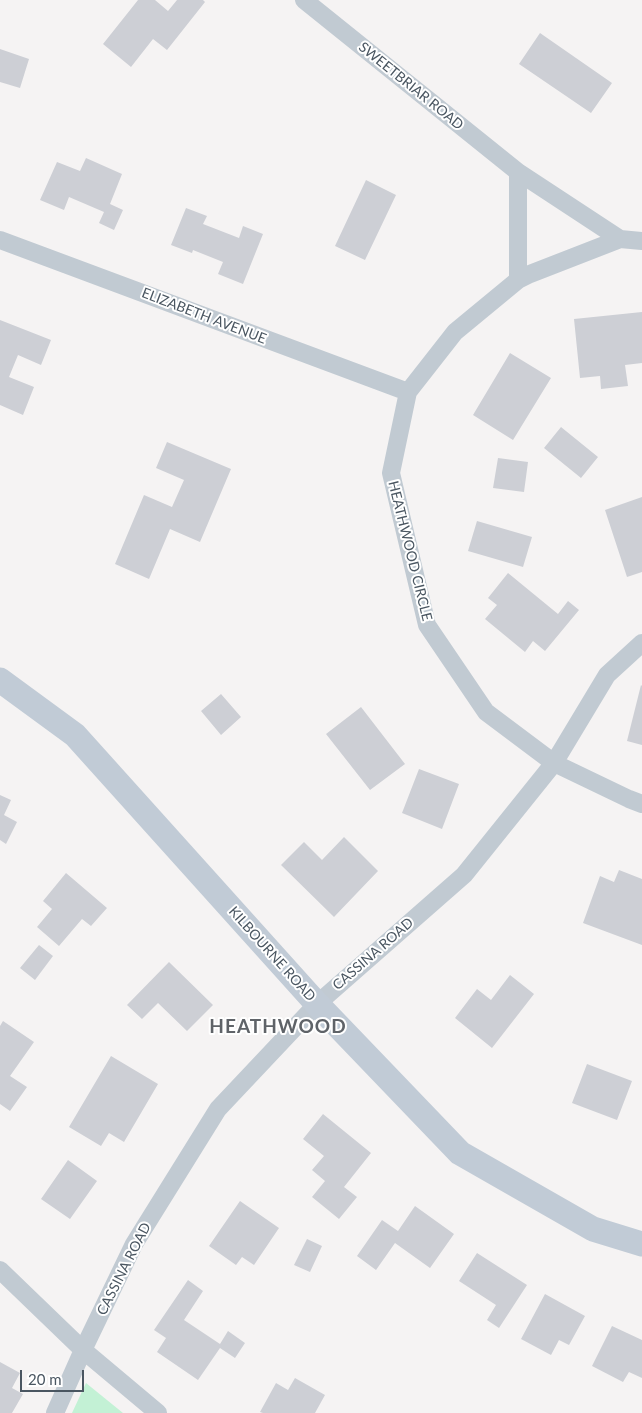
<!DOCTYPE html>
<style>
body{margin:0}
#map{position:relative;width:642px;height:1413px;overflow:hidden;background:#f5f3f3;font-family:Lato,sans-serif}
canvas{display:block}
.scale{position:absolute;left:20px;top:1370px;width:64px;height:22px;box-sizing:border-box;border:2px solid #4a5661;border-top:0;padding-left:6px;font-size:15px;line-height:18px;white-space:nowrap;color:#4a5661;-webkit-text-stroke:4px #fff;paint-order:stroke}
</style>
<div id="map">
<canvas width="642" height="1413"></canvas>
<div class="scale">20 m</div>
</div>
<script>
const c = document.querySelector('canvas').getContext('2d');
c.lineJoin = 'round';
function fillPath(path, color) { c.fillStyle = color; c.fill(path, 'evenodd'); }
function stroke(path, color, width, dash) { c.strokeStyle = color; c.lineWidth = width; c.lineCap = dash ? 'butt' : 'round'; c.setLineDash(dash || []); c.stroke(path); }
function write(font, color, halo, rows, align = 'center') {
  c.font = font + ' Lato,sans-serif'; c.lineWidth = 4; c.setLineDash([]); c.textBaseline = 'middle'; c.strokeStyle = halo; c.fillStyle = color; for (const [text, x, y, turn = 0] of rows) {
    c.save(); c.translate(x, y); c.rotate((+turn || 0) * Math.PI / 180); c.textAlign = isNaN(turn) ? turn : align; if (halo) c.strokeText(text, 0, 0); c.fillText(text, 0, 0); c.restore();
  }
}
fillPath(new Path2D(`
 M86,1383L123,1413H72Z`), '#c3f1d5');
fillPath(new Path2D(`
 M138,0H155L168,11L177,0H203L205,2L167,50L153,39L131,67L103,44Z
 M540,33L612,83L591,113L519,64Z
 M0,49L29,59L20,88L0,82Z
 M86,158L122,174L110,204L123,210L114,230L99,223L104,212L69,197L64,210L40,200L57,162L80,171Z
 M366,180L396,195L365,260L335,246Z
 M186,208L207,216L203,224L239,238L243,226L263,234L243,284L218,274L223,262L193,250L192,253L171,245Z
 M642,312V363L625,365L628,386L601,389L600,376L580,378L574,319Z
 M0,320L51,340L41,365L18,355L9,377L34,387L23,415L0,405Z
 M510,353L551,378L513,440L473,415Z
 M561,427L598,457L581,478L544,448Z
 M167,442L231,469L200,542L170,529L149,579L115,564L144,495L172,507L184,480L156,468Z
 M498,458L528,462L524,492L493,488Z
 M642,497V572L627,577L605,510Z
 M477,521L532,537L523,567L468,551Z
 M508,573L558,614L568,601L579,610L545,651L533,641L525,652L485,619L497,605L488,598Z
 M641,685L642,686V745L627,741Z
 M221,694L241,717L221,735L201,711Z
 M361,707L405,764L370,790L326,734Z
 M419,769L459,784L442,829L402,813Z
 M0,795L11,800L4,815L17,822L6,844L0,840Z
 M344,837L378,871L334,917L281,865L304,842L322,860Z
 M619,870L642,879V945L583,923L600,876L614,882Z
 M66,873L107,908L91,926L82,919L59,946L37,927L52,909L43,901Z
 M39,945L53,956L35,980L20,968Z
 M169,962L213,1005L187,1031L158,1003L142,1019L127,1005Z
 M510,975L534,994L492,1048L455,1018L477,989L491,1000Z
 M3,1021L34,1042L10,1076L27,1087L10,1111L0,1104V1026Z
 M111,1056L158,1084L124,1142L109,1133L101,1146L69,1127Z
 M587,1064L632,1081L617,1120L572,1103Z
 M323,1114L371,1153L344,1187L357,1197L339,1219L312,1197L325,1181L312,1170L324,1156L303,1139Z
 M68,1160L97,1181L70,1219L41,1199Z
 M240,1201L279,1228L254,1265L242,1257L236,1265L209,1246Z
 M415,1206L454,1234L430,1268L395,1243L376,1270L357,1256L382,1220L398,1231Z
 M307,1239L322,1246L310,1272L294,1265Z
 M477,1253L527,1285L499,1328L487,1320L496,1305L459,1281Z
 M188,1280L203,1291L184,1320L220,1344L228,1331L245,1343L235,1358L220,1348L198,1380L157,1352L166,1338L154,1330Z
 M545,1294L585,1316L569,1345L559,1340L551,1355L521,1339Z
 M612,1326L642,1340V1378L629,1372L623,1382L592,1366Z
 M0,1362L20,1373L12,1388L23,1394L12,1413H0Z
 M295,1378L325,1395L315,1413H263L260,1412L276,1383L288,1390Z`), '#cdcfd5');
stroke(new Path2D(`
 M304,0L518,172L620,239
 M0,240L408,392
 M642,241L620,239L530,274L518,280L455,332L408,392L391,473L427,625L486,712L554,763L629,799L642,804
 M518,280V172
 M0,1270L83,1350L158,1413
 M55,1413L83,1350L134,1244L218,1109L317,1004L464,875L554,763L607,675L642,643`), '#c1cad2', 18);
stroke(new Path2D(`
 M0,680L75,735L317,1004L460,1153L593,1229L642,1244`), '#c1cbd6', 25);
write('14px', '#4a5661', '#fff', [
 ["SWEETBRIAR ROAD",411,86,39],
 ["ELIZABETH AVENUE",204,316,21],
 ["HEATHWOOD CIRCLE",410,551,76],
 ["KILBOURNE ROAD",272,954,48],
 ["CASSINA ROAD",373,954,-41],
 ["CASSINA ROAD",124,1269,-63]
]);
c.letterSpacing = '1px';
write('bold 19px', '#5f6368', '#fff', [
 ["HEATHWOOD",278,1027]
]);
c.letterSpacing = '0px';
</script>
